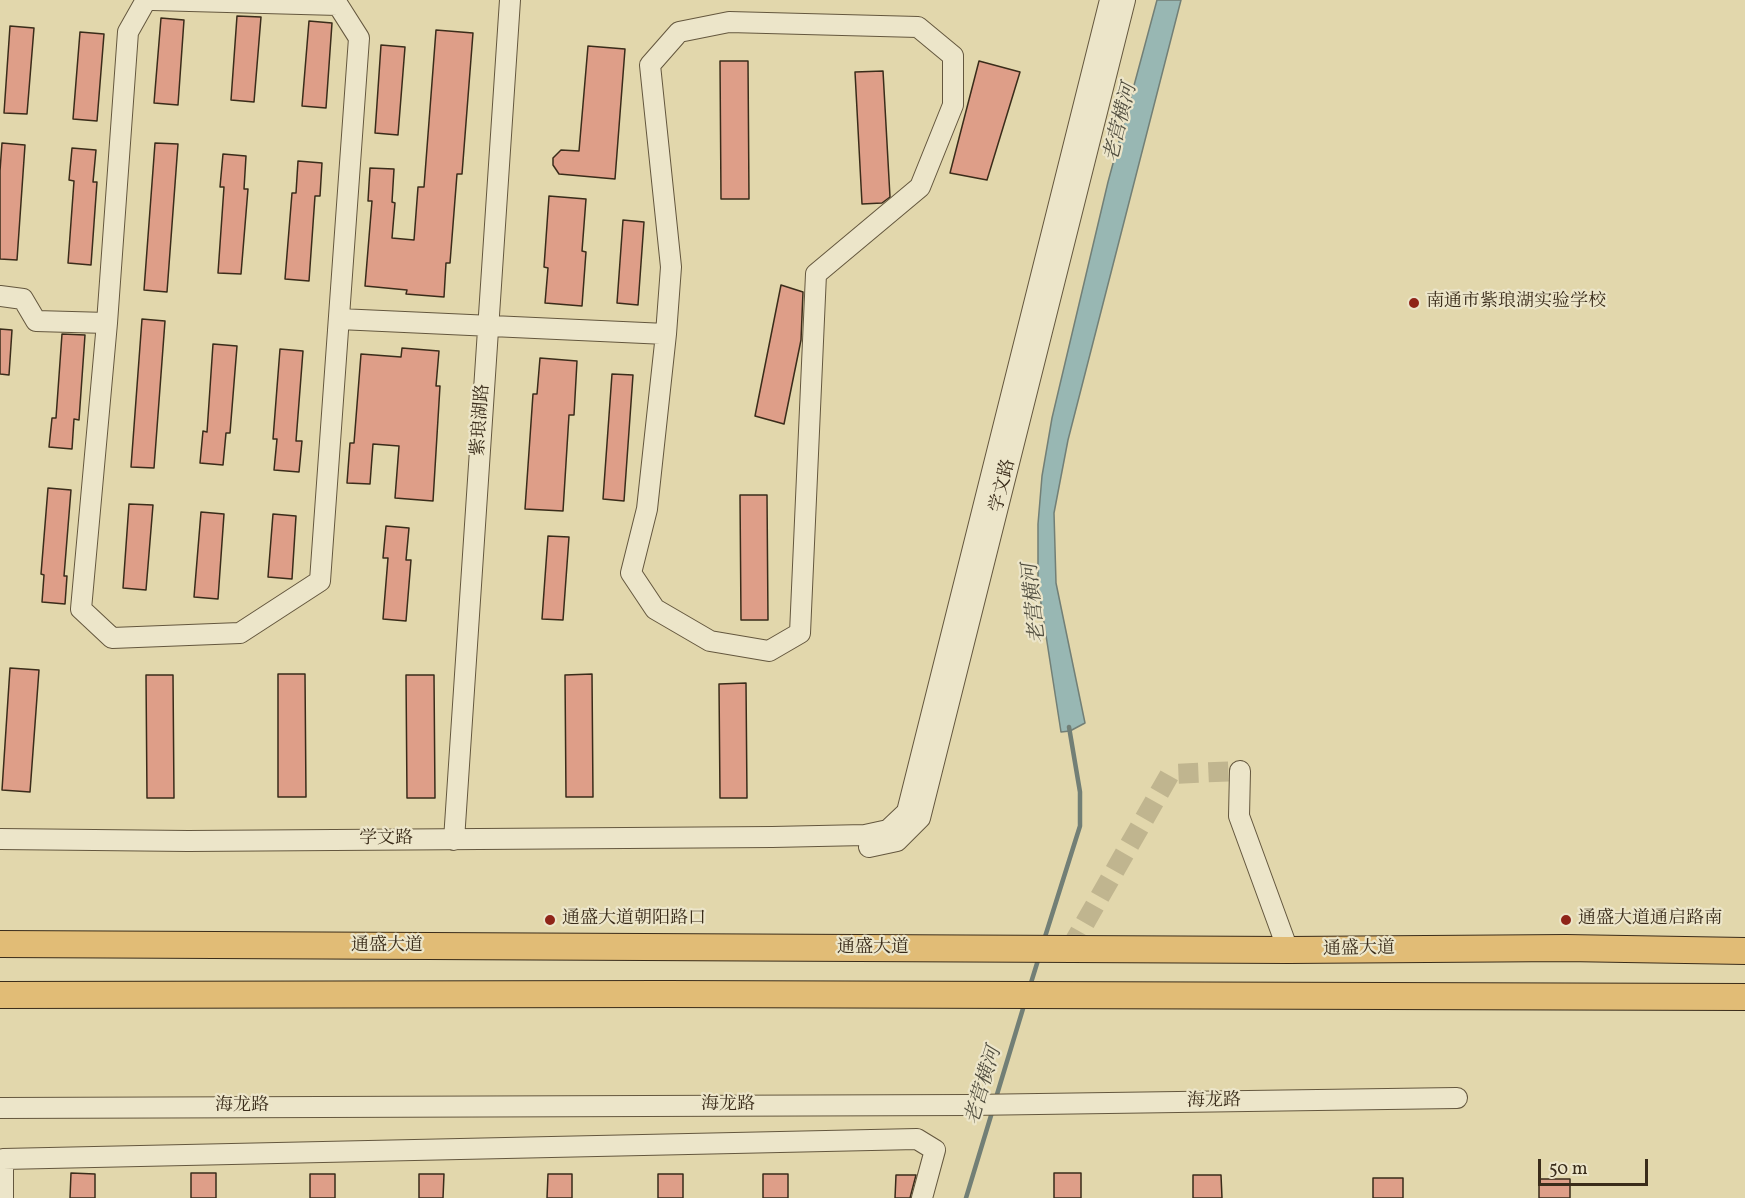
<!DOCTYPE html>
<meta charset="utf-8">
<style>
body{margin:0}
#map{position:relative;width:1745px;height:1198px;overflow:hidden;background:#e2d7ac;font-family:Vollkorn,serif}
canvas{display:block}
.scale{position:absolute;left:1538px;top:1159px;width:110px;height:27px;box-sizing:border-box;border:3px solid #3a2c1a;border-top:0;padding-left:8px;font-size:18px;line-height:21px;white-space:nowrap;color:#3a2c1a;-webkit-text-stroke:4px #ece5c9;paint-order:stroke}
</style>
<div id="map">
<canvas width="1745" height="1198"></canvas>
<div class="scale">50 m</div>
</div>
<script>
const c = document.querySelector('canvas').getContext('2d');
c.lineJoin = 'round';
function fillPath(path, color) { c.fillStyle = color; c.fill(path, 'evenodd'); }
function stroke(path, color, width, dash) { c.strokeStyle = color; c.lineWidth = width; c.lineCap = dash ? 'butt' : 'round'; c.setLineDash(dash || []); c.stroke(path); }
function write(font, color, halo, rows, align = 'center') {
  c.font = font + ' Vollkorn,"Noto Serif SC",serif'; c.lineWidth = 4.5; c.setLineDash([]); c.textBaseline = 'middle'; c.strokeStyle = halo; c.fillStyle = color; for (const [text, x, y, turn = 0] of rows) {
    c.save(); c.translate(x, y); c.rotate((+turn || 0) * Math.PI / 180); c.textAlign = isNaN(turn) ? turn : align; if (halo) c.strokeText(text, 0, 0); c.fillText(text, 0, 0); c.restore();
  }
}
const water = new Path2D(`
 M1157,0H1181L1068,440L1054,513L1056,583L1085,723L1070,731L1061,732L1038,584V524L1042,476L1052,418L1108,182Z`);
fillPath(water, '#98b7b3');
stroke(water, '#727f76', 1.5);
stroke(new Path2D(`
 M1044,940L1080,826V792L1069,727
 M1030,986L1039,957
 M995,1101L1025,1002
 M966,1198L993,1109`), '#727f76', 4.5);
const building = new Path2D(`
 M237,16L261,17L254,102L231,100Z
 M161,18L184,20L178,105L154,103Z
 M309,21L332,23L326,108L302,106Z
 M10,26L34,28L27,114L4,113Z
 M436,30L473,33L462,174H457L450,263H446L444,297L406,294L407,290L365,286L372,201H368L370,168L394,169L392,202L395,203L392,238L414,240L418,187H424Z
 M80,32L104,34L97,121L73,119Z
 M381,45L405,47L398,135L375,133Z
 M588,46L625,49L615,179L559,174L553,165V158L561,150L579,151Z
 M720,61H748L749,199H721Z
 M979,61L1020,72L987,180L950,173Z
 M883,71L890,197L882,203L862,204L855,72Z
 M2,143L25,145L17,260L0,259V171Z
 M155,143L178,144L167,292L144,290Z
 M72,148L96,150L93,182H97L91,265L68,263L74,181L69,180Z
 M223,154L246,156L244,189H248L241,274L218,273L224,187H220Z
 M298,161L322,163L320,196H315L309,281L285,279L292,193H296Z
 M549,196L586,199L582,251L586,252L582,306L545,303L548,268L544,267Z
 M623,220L644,222L638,305L617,303Z
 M781,285L803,292L801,340L784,424L755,416Z
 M142,319L165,321L154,468L131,467Z
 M0,329L12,330L9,375L0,374Z
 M62,334L85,335L79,420L74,419L72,449L49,447L52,418H56Z
 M213,344L237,346L230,433H226L223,465L200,463L203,431L207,432Z
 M402,348L439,351L436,386H440L433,501L395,498L399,446L373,444L370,484L347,483L350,443H354L361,354L401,357Z
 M280,349L303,351L296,441H302L299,472L274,470L277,439H273Z
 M540,358L577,361L574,415H569L563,511L525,509L533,394H537Z
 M612,374L633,375L624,501L603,499Z
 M48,488L71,490L64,576H67L65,604L42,602L44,575L41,574Z
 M740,495H767L768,620H741Z
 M129,504L153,505L146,590L123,588Z
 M201,512L224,514L218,599L194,597Z
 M273,514L296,516L292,579L268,577Z
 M386,526L409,528L406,560H411L406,621L383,619L388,558H383Z
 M548,536L569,537L563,620L542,619Z
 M10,668L39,670L30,792L2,790Z
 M278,674H305L306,797H278Z
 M592,674L593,797H566L565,675Z
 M146,675H173L174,798H147Z
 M406,675H434L435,798H407Z
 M746,683L747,798H720L719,684Z
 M71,1173L95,1174V1198H70Z
 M191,1173H216V1198H191Z
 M1054,1173H1081V1198H1054Z
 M310,1174H335V1198H310Z
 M419,1174H444L443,1198H419Z
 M548,1174H572V1198H547Z
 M658,1174H683V1198H658Z
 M763,1174H788V1198H763Z
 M896,1175H916L910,1198H895Z
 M1193,1175H1221L1222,1198H1193Z
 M1373,1178H1403V1198H1373Z
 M1539,1179H1570V1198H1539Z`);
fillPath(building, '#de9e88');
stroke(building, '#3a2c1a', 1.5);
stroke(new Path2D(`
 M1070,949L1170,774L1240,771`), '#c0b58f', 20, [20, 10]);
const minor = new Path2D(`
 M146,0L128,32L107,323L81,609L112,638L240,633L320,581L359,38L338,5L153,0
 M729,22L918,27L953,56V105L920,187L816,274L800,633L769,651L710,641L655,609L631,573L647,509L666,334L671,267L650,65L679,32Z
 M0,296L23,299L36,321L107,323
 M339,319L666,334
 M1240,771L1239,816L1288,950
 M0,839L188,841L772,837L865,835L888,830L907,812L1110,0
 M454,840L510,0
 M869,847L897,841L920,818L1125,0
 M0,1108L969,1105L1457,1098
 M3,1198V1159L917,1139L935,1150L922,1198`);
const major = new Path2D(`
 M0,944L1288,950L1566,948L1745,951
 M0,995L665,994L1745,997`);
stroke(minor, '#64573e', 22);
stroke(major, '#3a2c1a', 28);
stroke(minor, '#ece5c9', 20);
stroke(major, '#e1bc76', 26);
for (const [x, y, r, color] of [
 [1414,303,6,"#8f2418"],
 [550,920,6,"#8f2418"],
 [1566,920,6,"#8f2418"]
]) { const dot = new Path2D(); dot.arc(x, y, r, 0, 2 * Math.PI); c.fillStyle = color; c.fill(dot); stroke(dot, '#ece5c9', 2); }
write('18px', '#3a2c1a', '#ece5c9', [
 ["南通市紫琅湖实验学校",1426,303],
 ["通盛大道朝阳路口",562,920],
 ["通盛大道通启路南",1578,920]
], 'left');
write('18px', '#3a2c1a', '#ece5c9', [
 ["紫琅湖路",482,420,-86],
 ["学文路",1004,486,-76],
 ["学文路",386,840],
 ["通盛大道",387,947],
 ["通盛大道",873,949],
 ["通盛大道",1359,950,-1],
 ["海龙路",1214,1102,-1],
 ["海龙路",728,1106],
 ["海龙路",242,1107]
]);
write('italic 20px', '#524f40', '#ece5c9', [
 ["老营横河",1122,123,-76],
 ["老营横河",1036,603,-96],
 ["老营横河",985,1086,-73]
]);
</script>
